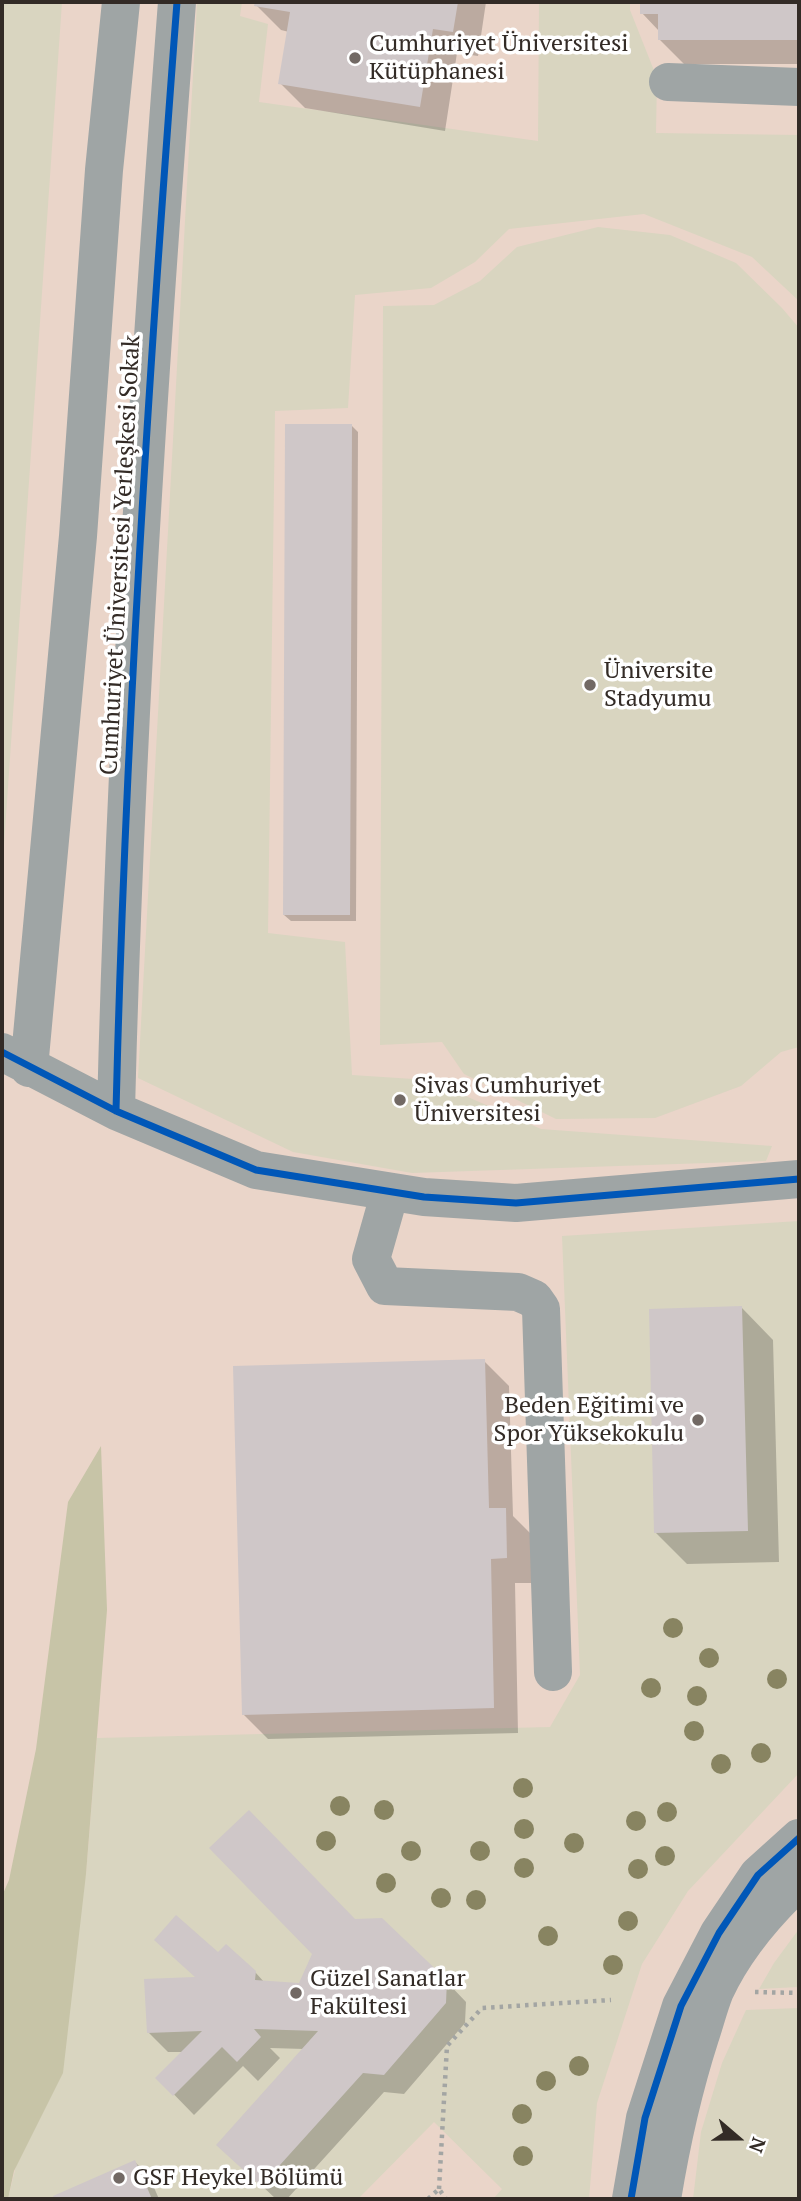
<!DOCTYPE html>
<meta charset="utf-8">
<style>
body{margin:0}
#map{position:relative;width:801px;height:2201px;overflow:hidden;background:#e8ddd7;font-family:"PT Serif",serif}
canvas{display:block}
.frame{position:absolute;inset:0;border:4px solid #332b26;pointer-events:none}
.north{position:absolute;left:703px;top:2103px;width:70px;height:70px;-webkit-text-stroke:5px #fff;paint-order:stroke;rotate:110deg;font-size:19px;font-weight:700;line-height:28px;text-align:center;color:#332b26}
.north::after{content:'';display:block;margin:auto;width:24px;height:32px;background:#332b26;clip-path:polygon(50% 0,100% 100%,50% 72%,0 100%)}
</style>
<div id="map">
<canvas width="801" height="2201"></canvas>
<div class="frame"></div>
<div class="north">N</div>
</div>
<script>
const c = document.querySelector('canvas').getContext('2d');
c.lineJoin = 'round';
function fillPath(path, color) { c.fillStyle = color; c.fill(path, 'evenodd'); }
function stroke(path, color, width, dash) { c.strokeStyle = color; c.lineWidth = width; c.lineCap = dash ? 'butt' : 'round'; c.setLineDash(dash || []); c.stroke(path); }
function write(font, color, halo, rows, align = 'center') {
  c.font = font + ' "PT Serif",serif'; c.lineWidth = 7; c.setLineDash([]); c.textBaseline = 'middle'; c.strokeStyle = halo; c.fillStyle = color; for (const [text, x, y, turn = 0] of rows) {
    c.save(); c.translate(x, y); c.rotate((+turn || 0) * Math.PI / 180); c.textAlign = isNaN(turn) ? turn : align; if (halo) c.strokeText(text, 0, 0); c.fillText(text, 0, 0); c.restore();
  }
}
fillPath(new Path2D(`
 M2,2H799V2199H2Z`), '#ead5c9');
fillPath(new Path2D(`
 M2,2H62L2,874Z
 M197,2H242L240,16L268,24L259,102L538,141L539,2H630V10L657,78L656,133L799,135V301L752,257L644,214L509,229L475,262L431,288L355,295L348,408L275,411L268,933L345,942L352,1075L429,1080L541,1129L772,1146L766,1161L412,1173L293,1152L138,1078Z
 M598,227L670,235L736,263L782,308L799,328V1047L781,1052L741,1086L655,1118L556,1119L464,1074L442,1042L380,1045L383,306L434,305L480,281L517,247Z
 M799,1221V1773L688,1891L642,1964L597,2103L589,2199H493L502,2189L434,2122L358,2199H8L86,1874L97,1738L550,1727L580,1675L562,1236Z
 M799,1929V1987L759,1989L774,1963Z
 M799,2008V2199H693L701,2132L722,2063L746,2010Z`), '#d9d5c0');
fillPath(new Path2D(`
 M101,1446L107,1610L86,1874L63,2073L14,2171L8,2199H2V1896L9,1880L36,1749L68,1502Z`), '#c7c4a7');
fillPath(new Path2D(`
 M256,2H486L478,56L457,53L445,131L305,108L280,83L289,32L281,30L256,5Z
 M642,2H799V64H684L659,39V31L642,13Z
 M352,426L358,432L356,921H291L284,915Z
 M742,1308L773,1340L779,1562L687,1564L656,1533Z
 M484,1361L509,1386L513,1516L531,1534L532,1583H515L518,1733L268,1739L243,1714Z
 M355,1921L446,1981L466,2002L465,2023L404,2094L384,2092L287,2199H276L218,2145L304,2049L270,2048L280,2058L258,2081L243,2066L194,2115L158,2078L184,2052H168L148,2032L197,1979L255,1972L265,1983L301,1985Z
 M135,2162L149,2176L159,2199H56L55,2197Z`), '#0003');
fillPath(new Path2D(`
 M255,2H458L453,32L433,29L420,107L278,84L290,12L254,6Z
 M640,2H799V40H658V14H640Z
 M285,424H352L350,915H283Z
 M742,1306L748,1531L654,1533L649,1309Z
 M485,1359L489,1508H506L507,1558L491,1559L494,1708L242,1715L233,1366Z
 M249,1810L355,1919L382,1918L447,1980L446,2003L384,2075L363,2073L261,2186L216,2145L318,2031L254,2029L261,2037L237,2062L222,2047L173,2096L155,2078L202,2031L147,2033L144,1979L195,1977L154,1940L176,1915L218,1952L226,1944L256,1971L255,1980L299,1983L312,1954L209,1848Z
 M135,2160L152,2199H54L53,2196Z`), '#cfc7c8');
stroke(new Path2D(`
 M755,1992L799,1993
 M439,2189L447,2046L482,2008L611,2000
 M428,2199L439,2189L446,2199`), '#a3a5a3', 4.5, [3.5, 5]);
stroke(new Path2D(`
 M668,82L799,87
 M2,1052L116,1111L256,1170L424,1197L516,1203L799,1179
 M29,1068L78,536L104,170L121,2
 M116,1111C125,741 149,371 177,2
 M390,1192L371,1259L385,1286L518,1292L534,1299L541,1309L553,1672
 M631,2199L645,2118L681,2006L719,1933L758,1875L799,1838
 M662,2199C671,2144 683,2090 700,2037C705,2022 709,2006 715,1991C734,1950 766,1912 799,1881`), '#9fa5a5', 38);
stroke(new Path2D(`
 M2,1052L116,1111L256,1170L424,1197L516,1203L799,1179
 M116,1111C125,741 149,371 177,2
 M631,2199L645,2118L681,2006L719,1933L758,1875L799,1838`), '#0057b8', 7);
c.fillStyle = '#888461';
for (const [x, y] of [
 [673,1628],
 [709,1658],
 [777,1679],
 [651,1688],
 [697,1696],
 [694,1731],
 [761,1753],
 [721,1764],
 [523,1788],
 [340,1806],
 [384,1810],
 [667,1812],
 [636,1821],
 [524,1829],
 [326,1841],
 [574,1843],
 [411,1851],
 [480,1851],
 [665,1856],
 [524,1868],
 [638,1869],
 [386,1883],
 [441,1898],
 [476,1900],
 [628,1921],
 [548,1936],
 [613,1965],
 [579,2066],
 [546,2081],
 [522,2114],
 [523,2156]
]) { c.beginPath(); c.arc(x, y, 10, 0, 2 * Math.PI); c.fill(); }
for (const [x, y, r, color] of [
 [355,58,7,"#726964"],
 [590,685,7,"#726964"],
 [400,1100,7,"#726964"],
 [698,1420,7,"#726964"],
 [296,1993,7,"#726964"],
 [119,2178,7,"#726964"]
]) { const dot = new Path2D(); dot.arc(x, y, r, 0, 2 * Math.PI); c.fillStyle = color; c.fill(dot); stroke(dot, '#fff', 2.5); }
write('24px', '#332b26', '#fff', [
 ["Cumhuriyet Üniversitesi",369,44],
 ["Kütüphanesi",369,72],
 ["Üniversite",604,671],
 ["Stadyumu",604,699],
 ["Sivas Cumhuriyet",414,1086],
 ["Üniversitesi",414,1114],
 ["Beden Eğitimi ve",684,1406,"right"],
 ["Spor Yüksekokulu",684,1434,"right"],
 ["Güzel Sanatlar",310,1979],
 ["Fakültesi",310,2007],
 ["GSF Heykel Bölümü",133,2178]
], 'left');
write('24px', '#332b26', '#fff', [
 ["Cumhuriyet Üniversitesi Yerleşkesi Sokak",121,555,-87]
]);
</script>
